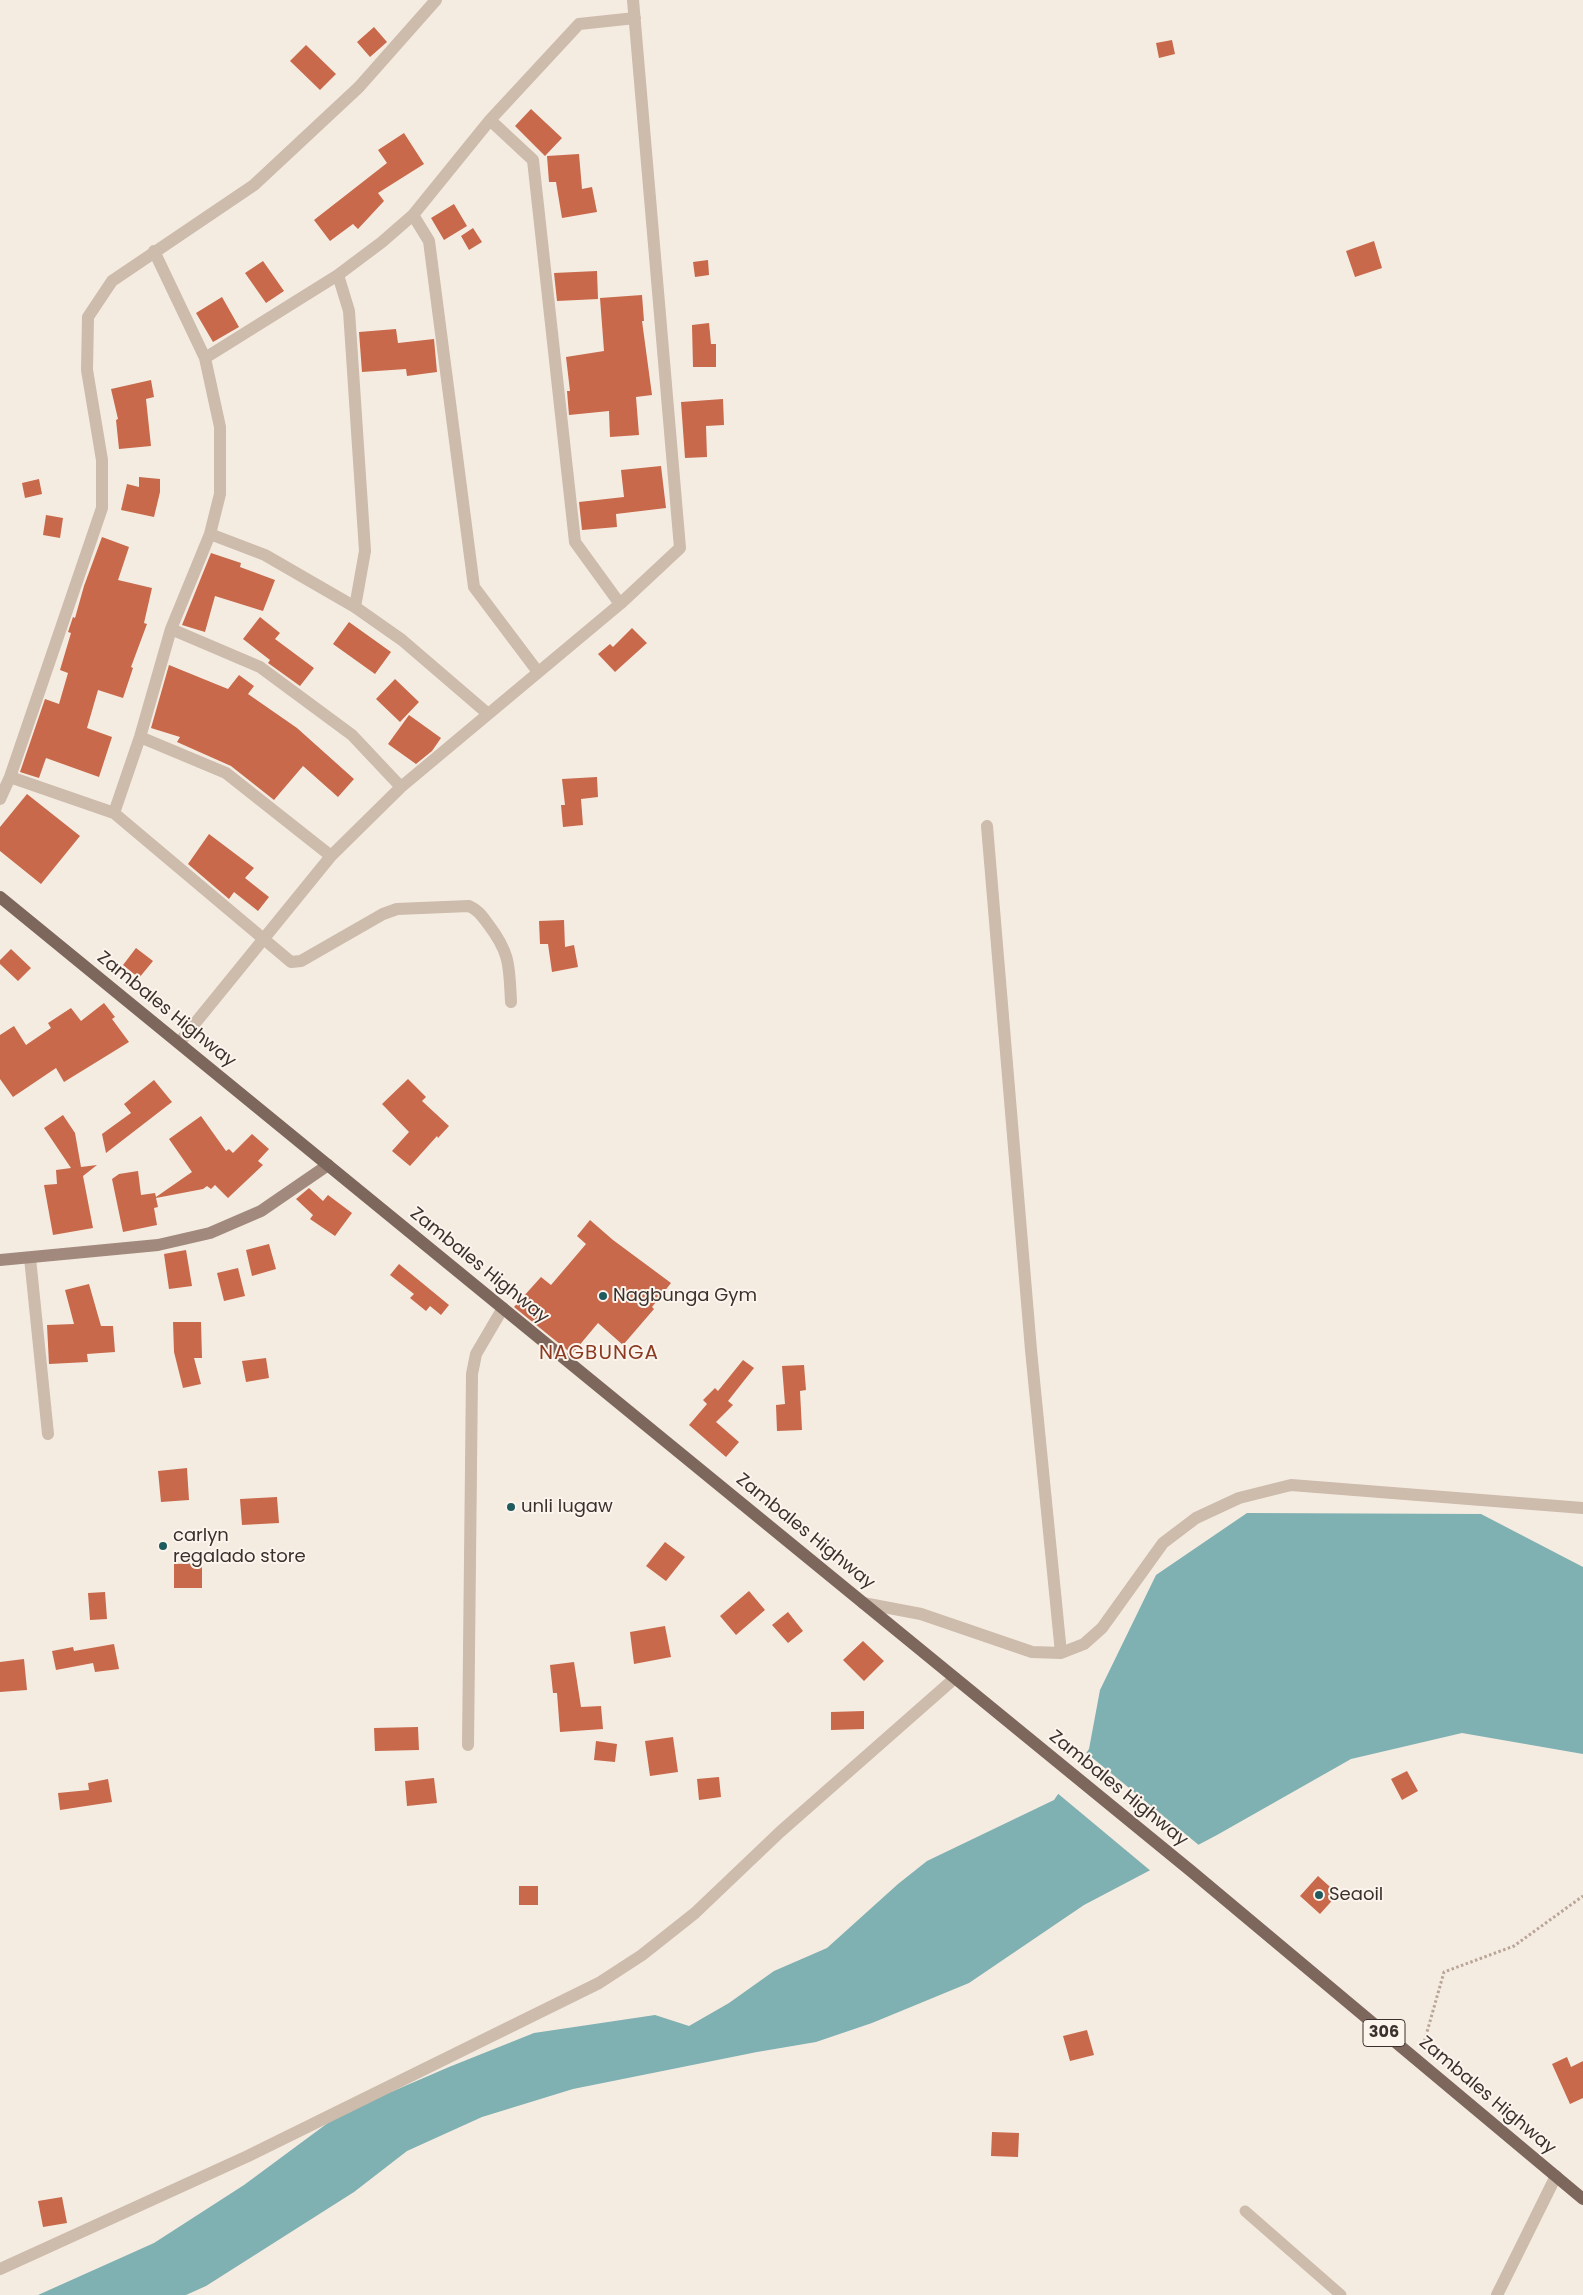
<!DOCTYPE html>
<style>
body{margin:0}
canvas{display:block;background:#f4ebe1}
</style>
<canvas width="1583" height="2295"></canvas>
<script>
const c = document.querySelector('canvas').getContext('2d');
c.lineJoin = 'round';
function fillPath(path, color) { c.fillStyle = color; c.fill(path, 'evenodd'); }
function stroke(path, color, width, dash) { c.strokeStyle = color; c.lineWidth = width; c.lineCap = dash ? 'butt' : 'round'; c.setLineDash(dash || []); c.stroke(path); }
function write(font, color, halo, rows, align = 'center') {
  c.font = font + ' Poppins,sans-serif'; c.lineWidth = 4; c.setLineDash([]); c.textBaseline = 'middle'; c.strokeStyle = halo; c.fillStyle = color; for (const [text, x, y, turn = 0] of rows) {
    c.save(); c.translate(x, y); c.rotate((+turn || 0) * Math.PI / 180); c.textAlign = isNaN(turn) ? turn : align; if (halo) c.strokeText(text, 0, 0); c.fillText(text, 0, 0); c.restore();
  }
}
fillPath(new Path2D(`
 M1247,1513L1481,1514L1583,1567V1754L1462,1733L1351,1759L1217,1835L1084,1905L969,1983L872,2023L816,2042L757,2052L573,2089L482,2117L407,2151L354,2192L206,2286L186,2295H38L154,2243L244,2185L340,2114L449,2067L534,2033L655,2015L689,2026L729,2003L774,1971L827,1948L898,1884L927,1861L1054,1800L1089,1749L1100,1690L1156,1575Z`), '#7fb0b2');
fillPath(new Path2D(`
 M1084,1751L1200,1846L1152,1872L1056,1792Z`), '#f4ebe1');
fillPath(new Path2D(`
 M374,27L387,42L370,57L357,42Z
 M1172,40L1175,54L1159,58L1156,43Z
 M306,45L336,74L320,90L290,61Z
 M531,109L562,138L545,156L515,126Z
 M404,133L424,164L378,193L384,201L358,229L353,224L330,241L314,220L387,163L378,150Z
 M579,154L582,189L592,187L597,212L562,218L556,182H549L547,156Z
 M454,204L467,226L444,240L431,218Z
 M473,228L482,242L469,250L461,236Z
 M1374,241L1382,268L1355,277L1346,251Z
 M708,260L709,275L695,277L693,262Z
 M263,261L284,291L266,303L245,273Z
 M597,271L598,299L557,301L554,273Z
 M642,295L644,321H642L652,395L636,397L639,435L610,437L609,411L569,415L567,391H570L566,357L604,351L600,298Z
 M222,297L239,327L213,342L196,313Z
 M709,323L711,344H716V367H693L692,325Z
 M396,329L398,343L434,339L437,372L407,376L406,369L362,372L359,332Z
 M151,380L154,397L146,399L151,446L119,449L116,420L118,419L111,389Z
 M723,399L724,425L706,426L707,457L685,458L681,402Z
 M661,466L666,508L616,514L617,527L582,530L579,502L624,497L621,470Z
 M139,477L160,479V492L154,517L121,510L127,484L139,487Z
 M39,479L42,494L25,498L22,483Z
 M46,515L63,518L60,538L43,535Z
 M102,537L129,547L118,580L152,588L144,623L147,624L131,667L133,668L123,698L98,690L87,728L112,737L99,777L46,758L39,778L20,772L45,699L59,704L68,673L60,670L71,633L68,632L73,617L75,618L84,586Z
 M211,553L241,563L240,567L275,580L263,611L215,596L205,632L182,625Z
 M260,617L280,633L275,639L314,668L300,686L268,663L270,660L243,639Z
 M349,622L391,652L375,674L333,644Z
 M632,628L647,643L615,672L598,654L610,644L613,647Z
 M169,665L228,689L239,675L254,686L248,694L297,728L354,779L338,797L303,766L274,800L231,766L177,742L180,737L151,728Z
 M395,679L419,702L400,722L376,699Z
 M409,715L441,738L432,751L416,764L388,744Z
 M597,777L598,797L581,799L583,825L563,827L561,805H565L562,779Z
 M27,794L80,836L41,884L0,851V827Z
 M209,834L254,868L245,878L269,897L258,911L234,892L229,899L188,864Z
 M564,920L565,947L574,945L578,967L552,972L548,944H540L539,921Z
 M136,948L153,961L139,978L123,965Z
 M11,949L31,968L18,981L0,964V960Z
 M104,1003L115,1017L112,1019L129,1042L64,1082L56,1068L13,1097L0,1079V1035L14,1026L26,1045L51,1028L48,1023L71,1008L81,1021Z
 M408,1079L426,1097L422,1101L449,1126L438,1138L437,1136L410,1166L392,1151L409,1132L382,1104Z
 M154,1080L172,1102L106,1153L102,1134L131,1113L124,1104Z
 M63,1115L75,1133L81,1167L97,1165L83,1176L93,1228L53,1235L44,1185L57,1184L56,1170L71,1168L44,1128Z
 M201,1116L226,1151L229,1149L233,1153L252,1134L269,1149L258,1161L263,1165L228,1198L215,1185L211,1189L207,1186L203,1189L156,1198L158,1207L154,1208L157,1225L123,1232L112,1179L119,1174L138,1171L141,1195L155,1193L156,1197L192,1172L169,1139Z
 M309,1188L323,1201L328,1195L352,1213L335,1236L310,1219L313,1215L296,1199Z
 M590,1220L613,1240L671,1283L652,1307L654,1309L623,1345L598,1323L572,1354L514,1307L541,1277L551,1285L586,1244L577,1236Z
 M269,1244L276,1269L252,1276L246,1250Z
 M186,1250L192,1286L169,1289L164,1254Z
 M399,1264L449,1305L441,1315L430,1306L426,1311L410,1298L414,1294L390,1275Z
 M238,1268L245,1296L224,1301L217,1273Z
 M89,1284L101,1326H113L115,1352L87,1354L88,1362L49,1364L47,1325L74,1324L65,1290Z
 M173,1322H201L202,1358H194L201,1384L183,1388L174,1352Z
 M266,1358L269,1378L246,1382L242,1361Z
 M743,1360L754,1368L728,1401L733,1405L716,1422L739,1442L726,1457L689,1425L707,1404L703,1400L715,1388L718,1391Z
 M804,1365L806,1390L800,1391L802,1430L777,1431L776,1405L785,1404L782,1366Z
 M187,1468L189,1500L161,1502L158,1471Z
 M277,1497L279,1523L242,1525L240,1499Z
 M665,1542L685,1557L666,1581L646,1566Z
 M202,1563V1588H174V1564Z
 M749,1591L765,1610L736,1635L720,1616Z
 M105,1592L107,1619L90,1620L88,1593Z
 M788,1612L803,1631L788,1643L772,1625Z
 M665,1626L671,1657L634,1664L630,1632Z
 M863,1641L884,1661L864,1681L843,1660Z
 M114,1644L119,1669L95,1672L93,1663L56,1670L52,1651L73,1647L74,1651Z
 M24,1659L27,1690L0,1692V1662Z
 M574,1662L581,1707L601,1706L603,1729L560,1732L557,1693H553L550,1665Z
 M864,1711V1729L831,1730V1712Z
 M418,1727L419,1750L375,1751L374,1728Z
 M673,1737L678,1772L650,1776L645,1741Z
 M596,1741L617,1744L615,1762L594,1760Z
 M1407,1771L1418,1791L1402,1800L1391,1779Z
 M719,1777L721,1797L699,1800L697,1779Z
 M434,1778L437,1803L407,1806L405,1781Z
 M108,1779L112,1802L60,1810L58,1793L89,1790L88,1783Z
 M1318,1876L1338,1894L1320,1914L1300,1896Z
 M519,1886H538V1905H519Z
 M1087,2030L1094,2055L1070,2061L1063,2036Z
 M1567,2057L1571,2067L1583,2061V2098L1570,2104L1552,2064Z
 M992,2132L1019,2133L1018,2157L991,2156Z
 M62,2197L67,2223L43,2227L38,2201Z`), '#c8694b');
stroke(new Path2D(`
 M1423,2046L1444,1972L1514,1946L1583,1896`), '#b9a596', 3, [2.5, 2.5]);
stroke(new Path2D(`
 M1245,2211L1341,2295`), '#cdbbac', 11);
stroke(new Path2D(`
 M490,120L533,160L575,542L620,604
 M413,215L429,241L474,587L538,672
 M338,275L349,311L365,551L355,607
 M205,358L338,275L382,242L413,215L490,120L579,24L635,18
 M210,534L265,555L355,607L402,640L487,713
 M171,629L260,667L352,735L401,787
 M140,737L226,773L331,856
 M10,777L114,813L291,962L301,961L383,914L397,909L469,906C478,910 482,916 488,924C511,954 509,967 511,1002
 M0,799L10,777L102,508V460L87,370L88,317L112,281L254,185L359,87L436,0
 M114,813L140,737L171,629L210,534L220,494V427L205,358L154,251
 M987,826L1031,1350L1061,1653
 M179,1043L331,856L401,787L620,604L680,548L633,0
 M30,1258L48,1434
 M863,1603L921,1614L1032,1652L1061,1653L1084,1644L1102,1628L1163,1543L1196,1518L1239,1498L1291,1485L1583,1508
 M468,1745L472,1374L476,1354L503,1308
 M0,2269L248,2156L599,1983L642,1955L695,1913L780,1832L955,1678
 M1497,2295L1556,2176`), '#cdbbac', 12);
stroke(new Path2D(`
 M0,1260L158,1245L210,1233L261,1211L328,1165`), '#a18a7d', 12);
stroke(new Path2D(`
 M0,897L1191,1871L1583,2199`), '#7d675c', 12);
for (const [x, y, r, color] of [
 [603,1296,5,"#1f5a5e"],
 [511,1507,5,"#1f5a5e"],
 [163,1546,5,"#1f5a5e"],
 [1319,1895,5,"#1f5a5e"]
]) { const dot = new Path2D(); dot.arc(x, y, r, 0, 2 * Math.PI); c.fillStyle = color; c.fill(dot); stroke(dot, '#fbf5ee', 2); }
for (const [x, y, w] of [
 [1384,2033,42]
]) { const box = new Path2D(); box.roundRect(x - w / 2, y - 13.5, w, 27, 4); c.fillStyle = '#fbf5ee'; c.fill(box); stroke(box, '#3b302b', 1); }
write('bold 16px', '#3b302b', null, [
 ["306",1384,2033]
]);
write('18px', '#3b302b', '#fbf5ee', [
 ["Zambales Highway",166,1010,39],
 ["Zambales Highway",479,1266,39],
 ["Zambales Highway",805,1532,39],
 ["Zambales Highway",1118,1789,39],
 ["Zambales Highway",1487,2096,40]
]);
write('18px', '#3b302b', '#fbf5ee', [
 ["Nagbunga Gym",613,1296],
 ["unli lugaw",521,1507],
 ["carlyn",173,1536],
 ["regalado store",173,1557],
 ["Seaoil",1329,1895]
], 'left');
c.letterSpacing = '1px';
write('20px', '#8c3b22', '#fbf5ee', [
 ["NAGBUNGA",599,1354]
]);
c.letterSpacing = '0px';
</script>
